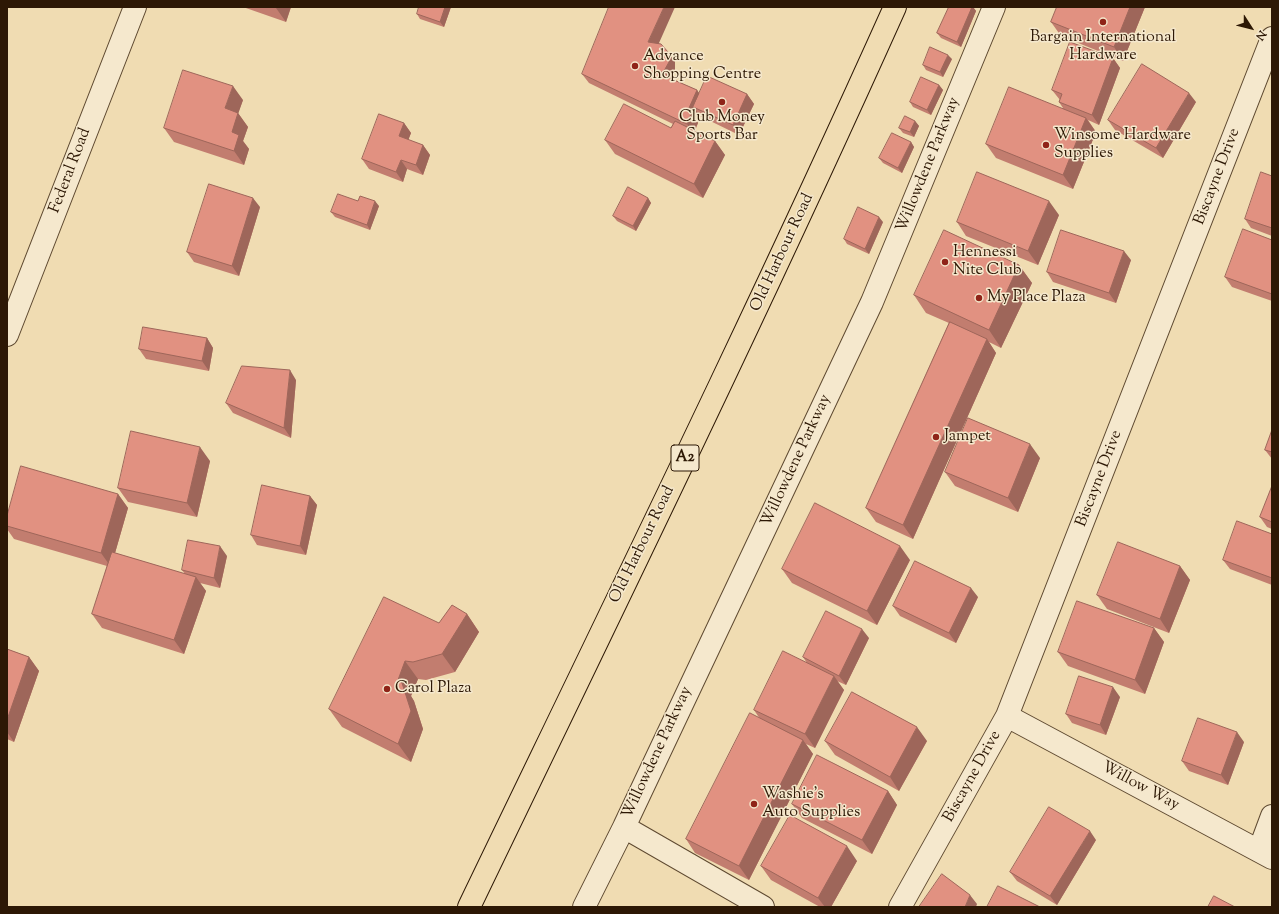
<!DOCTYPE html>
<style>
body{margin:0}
#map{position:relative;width:1279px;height:914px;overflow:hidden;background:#f0dcb2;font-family:"Sorts Mill Goudy",serif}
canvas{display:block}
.frame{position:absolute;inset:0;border:8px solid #2d1805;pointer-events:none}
.north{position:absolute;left:1231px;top:8px;width:40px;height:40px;-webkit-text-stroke:3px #f5e8cd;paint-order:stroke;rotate:126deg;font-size:11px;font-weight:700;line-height:16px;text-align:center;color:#2d1805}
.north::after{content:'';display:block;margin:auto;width:14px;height:18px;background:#2d1805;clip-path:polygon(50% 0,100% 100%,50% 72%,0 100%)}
</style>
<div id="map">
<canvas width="1279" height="914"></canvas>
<div class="frame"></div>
<div class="north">N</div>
</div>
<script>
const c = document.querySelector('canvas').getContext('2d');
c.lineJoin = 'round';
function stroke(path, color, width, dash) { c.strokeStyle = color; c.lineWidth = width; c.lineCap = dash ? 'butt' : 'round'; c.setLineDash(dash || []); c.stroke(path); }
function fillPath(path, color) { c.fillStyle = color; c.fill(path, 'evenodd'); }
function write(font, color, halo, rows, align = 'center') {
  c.font = font + ' "Sorts Mill Goudy",serif'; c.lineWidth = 3; c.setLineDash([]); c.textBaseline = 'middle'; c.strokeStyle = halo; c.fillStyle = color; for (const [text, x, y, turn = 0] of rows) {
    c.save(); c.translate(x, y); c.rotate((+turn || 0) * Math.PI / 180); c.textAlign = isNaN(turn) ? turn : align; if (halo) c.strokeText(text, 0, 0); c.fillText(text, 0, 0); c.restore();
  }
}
const street = new Path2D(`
 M7,335L135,7
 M1007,716L1272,858
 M624,827L763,907
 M1259,851L1272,816
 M584,907L624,827L872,302L994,7
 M900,907L1007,716L1272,38`);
const primary = new Path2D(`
 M469,907C613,608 759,310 895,7`);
stroke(street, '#5e4930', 24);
stroke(primary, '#2d1805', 24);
stroke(street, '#f5e8cd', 22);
stroke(primary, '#f0dcb2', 22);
fillPath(new Path2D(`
 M243,7H291L286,22Z
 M451,7L444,27L420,19L417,14Z
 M949,7H973L976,11L961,47L941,38L937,33Z
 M1057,7H1145L1123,61L1061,36L1051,22Z
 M659,43L675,62V71L672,79L697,90L699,93L747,94L754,104L739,135L700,116L698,113L695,118L698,123L695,131L715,141L725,155L703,198L615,154L605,140L671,128L673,124L589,83L582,74Z
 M1113,58L1120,68L1099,125L1088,120L1096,132L1073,189L996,158L986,144L1063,108L1059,102L1060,100L1052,90Z
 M952,59L943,77L926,70L923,65Z
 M939,85L943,90L931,115L913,107L910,102Z
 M243,100L238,113L248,127L243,141L249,149L244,165L174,142L164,128Z
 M1196,102L1163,158L1115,130L1108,120Z
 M915,121L919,126L914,137L903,133L899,128Z
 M404,123L411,133L408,140L423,145L430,155L423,175L407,169L403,182L369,169L362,159Z
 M911,142L914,147L902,173L883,163L879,158Z
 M1272,176V236L1251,228L1245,219Z
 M648,198L651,203L636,231L617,221L613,216Z
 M358,201L379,206L370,230L335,217L331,212Z
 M260,207L239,276L194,262L187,252Z
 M1059,215L1038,265L966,236L957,222Z
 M883,222L869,254L847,244L844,239Z
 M1272,240V301L1232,287L1225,277Z
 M1131,260L1116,303L1053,282L1047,272Z
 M1019,265L1032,283L1001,348L989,342L996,353L913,539L876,522L866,508L949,323L926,313L914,295Z
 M207,338L213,348L209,371L146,359L139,349Z
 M296,380L291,438L233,413L226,403Z
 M1272,430V459L1265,450Z
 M1040,458L1018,512L955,486L945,472Z
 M210,461L197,517L128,502L118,488Z
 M1272,486V529L1267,527L1260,517Z
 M118,494L128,508L115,553L185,574L182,570L227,556L220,588L200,583L206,591L184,654L102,628L92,614L107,566L14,539L7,529V516Z
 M310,496L317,505L306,555L257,545L251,535Z
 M1272,534V585L1230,569L1223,560Z
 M910,560L877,625L792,583L782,569Z
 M1180,566L1190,580L1169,633L1107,609L1097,595Z
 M978,597L956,643L900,616L893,606Z
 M467,614L479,632L455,672L426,680L418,679L411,696L414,701L423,729L411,762L342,727L329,709L439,623Z
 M1154,628L1164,642L1145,694L1068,666L1058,652Z
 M869,638L846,685L837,681L844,690L815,748L806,744L813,754L749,880L695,853L686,839L760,719L754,710L807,663L803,657Z
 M7,649L29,657L39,671L14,742L7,739Z
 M1120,697L1106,735L1072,723L1066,714Z
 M825,741H927L899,791L835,755Z
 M1244,742L1228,785L1189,771L1182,761Z
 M888,791L897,805L872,854L802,818L792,804Z
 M1096,840L1057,905L1017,881L1010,872Z
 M857,861L831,907H820L771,880L761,866Z`), '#c27d6f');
fillPath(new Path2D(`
 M276,7H291L286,22L276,8Z
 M445,7H451L444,27L440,22Z
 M664,7H675L655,52L648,42Z
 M972,7H973L976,11L961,47L957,42Z
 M1130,7H1145L1123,61L1114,47Z
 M668,52L675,62V71L671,81L664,71Z
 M948,55L952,59L943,77L940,72Z
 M1113,58L1120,68L1099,125L1092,115Z
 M939,85L943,90L931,115L927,110Z
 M233,86L243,100L236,120L238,113L248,127L243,141L249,149L244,165L234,151L232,132L225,108Z
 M697,90L703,99L693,107L698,113L695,118L698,123L693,133L687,124L689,108Z
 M1189,93L1196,102L1163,158L1156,148Z
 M747,94L754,104L739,135L733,125Z
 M1086,118L1096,132L1073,189L1063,175Z
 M915,121L919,126L914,137L910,132Z
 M404,123L411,133L406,146L399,136Z
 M715,141L725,155L703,198L694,184Z
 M911,142L914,147L902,173L898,168Z
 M423,145L430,155L423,175L416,165Z
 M401,160L407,169L403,182L396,172Z
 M253,198L260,207L239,276L232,266Z
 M648,198L651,203L636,231L633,226Z
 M375,201L379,206L370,230L367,225Z
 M1049,201L1059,215L1038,265L1028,251Z
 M879,217L883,222L869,254L865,249Z
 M1124,251L1131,260L1116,303L1109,293Z
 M1019,265L1032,283L1001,348L989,330Z
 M207,338L213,348L209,371L202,361Z
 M987,339L996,353L913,539L903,525Z
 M290,370L296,380L291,438L284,428Z
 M1030,444L1040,458L1018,512L1008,498Z
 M200,447L210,461L197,517L187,503Z
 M118,494L128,508L111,567L101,553Z
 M310,496L317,505L306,555L300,546Z
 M220,546L227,556L220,588L214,578Z
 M900,546L910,560L877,625L867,611Z
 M1180,566L1190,580L1169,633L1160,619Z
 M196,577L206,591L184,654L174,640Z
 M971,588L978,597L956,643L949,633Z
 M467,614L479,632L455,672L442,654Z
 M1154,628L1164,642L1145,694L1135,680Z
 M862,629L869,638L846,685L839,676Z
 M29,657L39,671L14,742L7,732V720Z
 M405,661L418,679L411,696L414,701L423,729L411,762L398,744V680Z
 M834,676L844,690L815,748L805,734Z
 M1113,687L1120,697L1106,735L1100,725Z
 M917,727L927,741L899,791L890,777Z
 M1237,732L1244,742L1228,785L1221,775Z
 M803,740L813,754L749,880L739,866Z
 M888,791L897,805L872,854L862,840Z
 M1090,831L1096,840L1057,905L1050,896Z
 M847,846L857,861L831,907H825L818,898Z
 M970,895L977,904L976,907H965Z`), '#9e665a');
const building = new Path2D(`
 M419,7H445L440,22L417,14Z
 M609,7H664L648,42L661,44L668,52L669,62L664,71L658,73L697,90L689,108L691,114L687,124L582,74Z
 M949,7H972L957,42L937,33Z
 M1057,7H1130L1114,47L1051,22Z
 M1070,42L1113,58L1092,115L1059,102L1062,94L1052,90Z
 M930,47L948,55L940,72L923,65Z
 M1142,64L1189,93L1156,148L1108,120Z
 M183,70L233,86L225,108L238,113L232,132L239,135L234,151L164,128Z
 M707,76L747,94L733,125L693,107Z
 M921,77L939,85L927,110L910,102Z
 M1009,87L1086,118L1063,175L986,144Z
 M624,104L671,128L675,121L715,141L694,184L605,140Z
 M379,114L404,123L399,136L423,145L416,165L401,160L396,172L362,159Z
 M905,116L915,121L910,132L899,128Z
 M892,133L911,142L898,168L879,158Z
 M977,172L1049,201L1028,251L957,222Z
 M1261,172L1272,176V228L1245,219Z
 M209,184L253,198L232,266L187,252Z
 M628,187L648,198L633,226L613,216Z
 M338,194L358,201L360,196L375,201L367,225L331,212Z
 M858,207L879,217L865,249L844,239Z
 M1243,229L1272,240V294L1225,277Z
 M944,230L1019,265L989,330L914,295Z
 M1061,230L1124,251L1109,293L1047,272Z
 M950,322L987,339L903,525L866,508Z
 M143,327L207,338L202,361L139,349Z
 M242,366L290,370L284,428L226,403Z
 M968,418L1030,444L1008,498L945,472Z
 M1272,430V452L1265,450Z
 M131,431L200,447L187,503L118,488Z
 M21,466L118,494L101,553L7,526V516Z
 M262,485L310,496L300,546L251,535Z
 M1272,486V522L1260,517Z
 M815,503L900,546L867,611L782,569Z
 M1237,521L1272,534V578L1223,560Z
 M188,540L220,546L214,578L182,570Z
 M1118,542L1180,566L1160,619L1097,595Z
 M112,552L196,577L174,640L92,614Z
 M915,561L971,588L949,633L893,606Z
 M384,597L439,623L452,605L467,614L442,654L413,662L405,661L398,680L402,683L411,711L398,744L329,709Z
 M1077,601L1154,628L1135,680L1058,652Z
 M826,611L862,629L839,676L803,657Z
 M7,649L29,657L7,720Z
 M783,651L834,676L805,734L754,710Z
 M1079,676L1113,687L1100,725L1066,714Z
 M852,692L917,727L890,777L825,741Z
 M750,713L803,740L739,866L686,839Z
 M1198,718L1237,732L1221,775L1182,761Z
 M817,755L888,791L862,840L792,804Z
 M1049,807L1090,831L1050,896L1010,872Z
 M790,815L847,846L818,898L761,866Z
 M942,874L970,895L965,907H919Z
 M998,886L1040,907H987Z
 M1214,896L1235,907H1208Z`);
fillPath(building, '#e19181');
stroke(building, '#9e665a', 1);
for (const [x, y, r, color] of [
 [1103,22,4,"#8f2418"],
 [635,66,4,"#8f2418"],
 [722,102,4,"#8f2418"],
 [1046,145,4,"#8f2418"],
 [945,262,4,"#8f2418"],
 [979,298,4,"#8f2418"],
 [936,437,4,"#8f2418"],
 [387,689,4,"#8f2418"],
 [754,804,4,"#8f2418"]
]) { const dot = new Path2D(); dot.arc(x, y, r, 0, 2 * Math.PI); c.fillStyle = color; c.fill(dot); stroke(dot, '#f5e8cd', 1.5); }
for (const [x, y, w] of [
 [685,458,28]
]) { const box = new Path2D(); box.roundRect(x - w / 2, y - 13, w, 26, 3); c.fillStyle = '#f5e8cd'; c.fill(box); stroke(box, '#2d1805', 1); }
write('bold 15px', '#2d1805', null, [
 ["A2",685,458]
]);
write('16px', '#2d1805', '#f5e8cd', [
 ["Bargain International",1103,38,"center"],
 ["Hardware",1103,56,"center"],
 ["Advance",643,57],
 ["Shopping Centre",643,75],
 ["Club Money",722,118,"center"],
 ["Sports Bar",722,136,"center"],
 ["Winsome Hardware",1054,136],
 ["Supplies",1054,154],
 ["Hennessi",953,253],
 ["Nite Club",953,271],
 ["My Place Plaza",987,298],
 ["Jampet",944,437],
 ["Carol Plaza",395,689],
 ["Washie's",762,795],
 ["Auto Supplies",762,813]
], 'left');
write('16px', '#2d1805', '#f5e8cd', [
 ["Willowdene Parkway",929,165,-68],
 ["Federal Road",71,171,-69],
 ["Biscayne Drive",1218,177,-69],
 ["Old Harbour Road",783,253,-65],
 ["Willowdene Parkway",797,461,-65],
 ["Biscayne Drive",1100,479,-69],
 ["Old Harbour Road",643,545,-64],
 ["Willowdene Parkway",658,753,-65],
 ["Biscayne Drive",973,777,-61],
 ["Willow Way",1140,787,28]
]);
</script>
